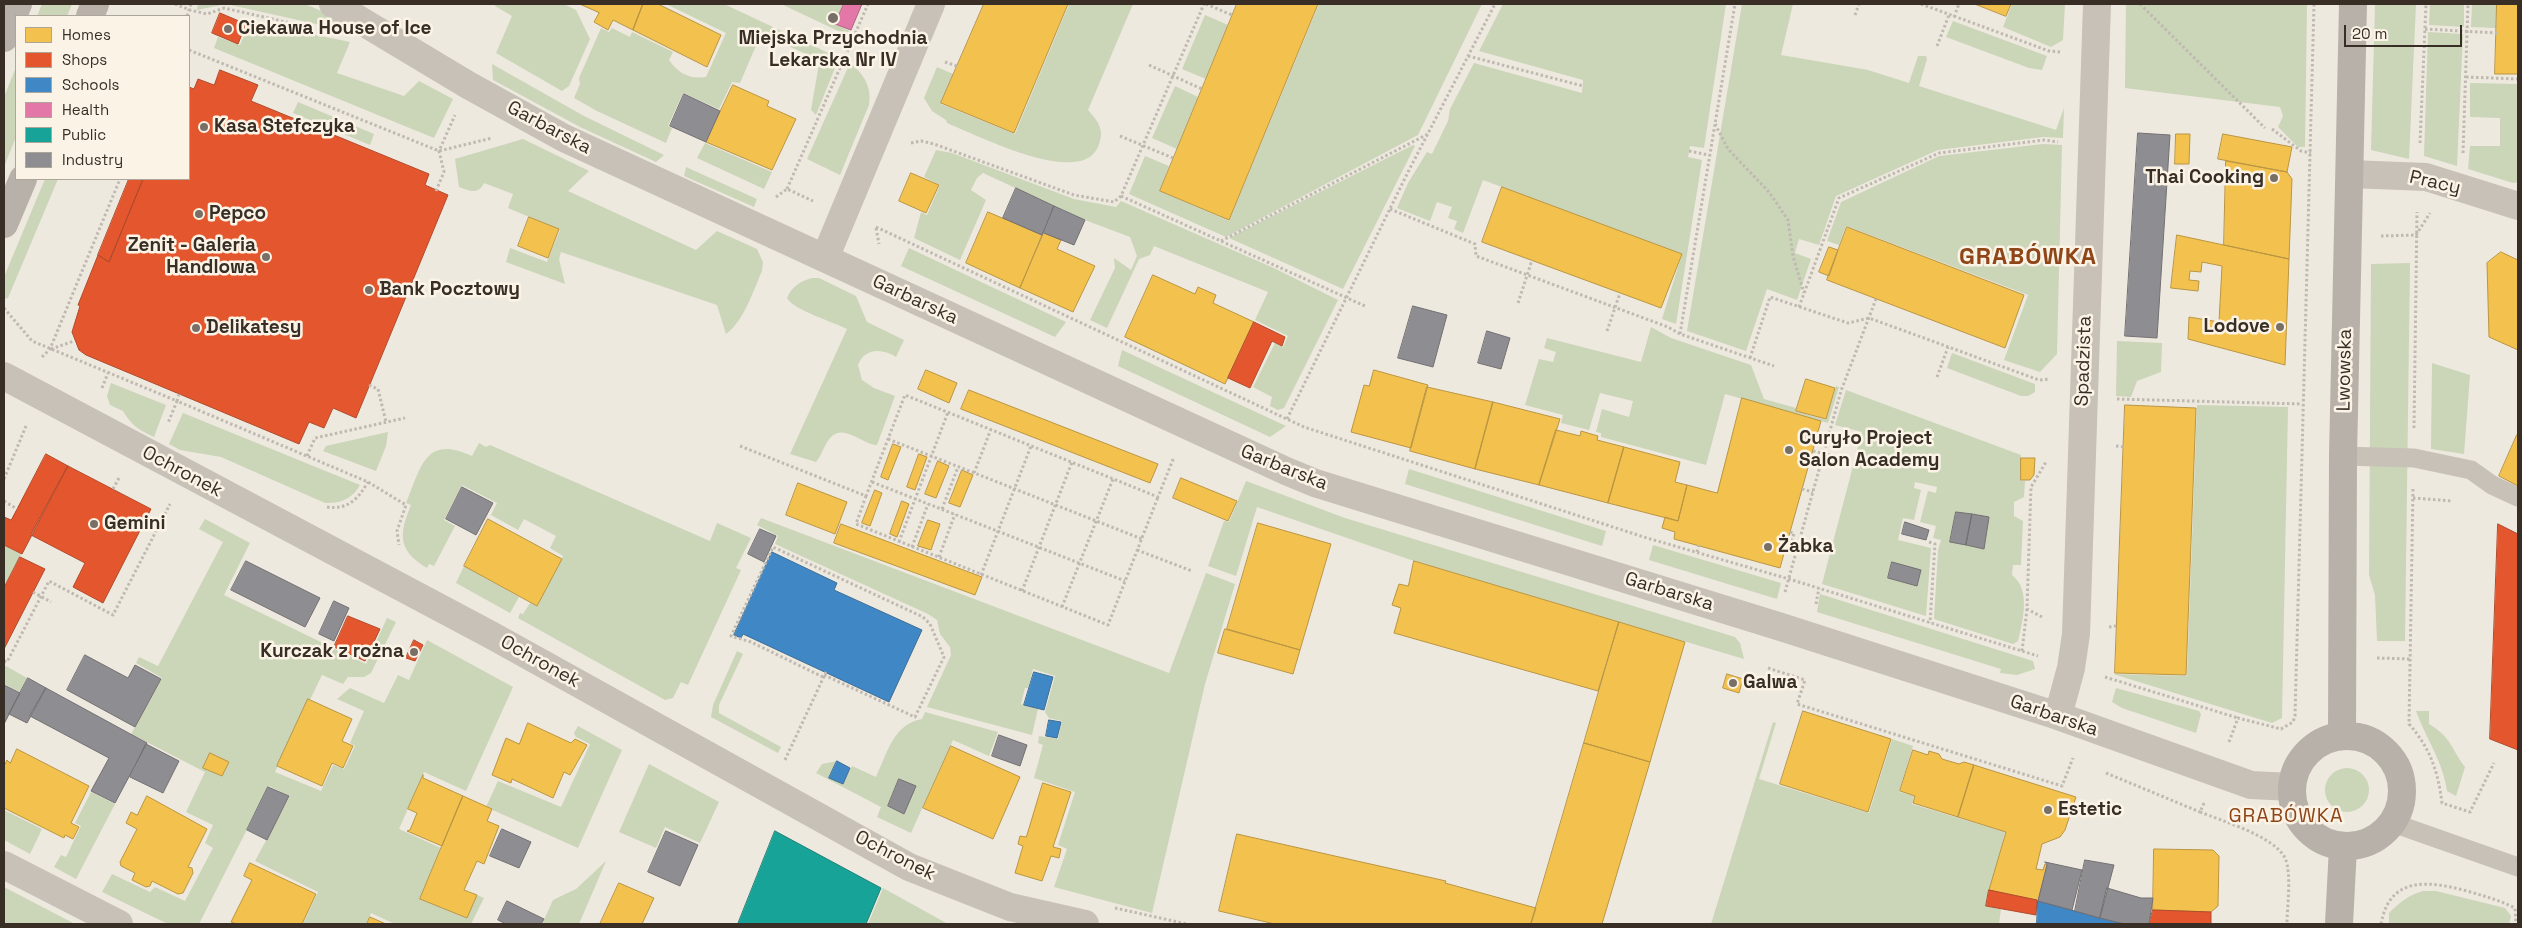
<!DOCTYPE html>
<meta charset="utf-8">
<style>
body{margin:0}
#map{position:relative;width:2522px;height:928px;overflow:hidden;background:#eee9df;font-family:"Space Grotesk",sans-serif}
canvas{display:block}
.frame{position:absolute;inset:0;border:5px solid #382e26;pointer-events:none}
.legend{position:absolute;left:15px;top:15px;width:175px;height:165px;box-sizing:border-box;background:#fbf4e6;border:1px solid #ada599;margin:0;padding:6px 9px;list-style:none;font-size:15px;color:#382e26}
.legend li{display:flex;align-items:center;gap:10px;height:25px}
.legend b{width:25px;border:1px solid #ada599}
.scale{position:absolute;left:2344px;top:25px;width:118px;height:22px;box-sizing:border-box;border:2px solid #382e26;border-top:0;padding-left:6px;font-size:15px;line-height:18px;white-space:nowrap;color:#382e26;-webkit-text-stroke:4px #fbf4e6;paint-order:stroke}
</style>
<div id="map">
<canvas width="2522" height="928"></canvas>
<div class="frame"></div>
<ul class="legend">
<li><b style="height:14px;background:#f2c14e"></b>Homes</li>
<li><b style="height:14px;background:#e4572e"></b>Shops</li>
<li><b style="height:14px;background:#3f88c5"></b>Schools</li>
<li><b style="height:14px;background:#e377a8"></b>Health</li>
<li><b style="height:14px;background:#17a398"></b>Public</li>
<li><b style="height:14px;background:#8d8d92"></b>Industry</li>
</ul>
<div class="scale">20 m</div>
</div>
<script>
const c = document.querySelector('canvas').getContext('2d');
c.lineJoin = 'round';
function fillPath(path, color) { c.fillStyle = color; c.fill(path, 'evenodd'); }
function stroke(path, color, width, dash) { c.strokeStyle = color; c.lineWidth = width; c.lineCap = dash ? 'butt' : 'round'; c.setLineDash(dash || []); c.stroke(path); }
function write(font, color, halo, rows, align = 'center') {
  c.font = font + ' "Space Grotesk",sans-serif'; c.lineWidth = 5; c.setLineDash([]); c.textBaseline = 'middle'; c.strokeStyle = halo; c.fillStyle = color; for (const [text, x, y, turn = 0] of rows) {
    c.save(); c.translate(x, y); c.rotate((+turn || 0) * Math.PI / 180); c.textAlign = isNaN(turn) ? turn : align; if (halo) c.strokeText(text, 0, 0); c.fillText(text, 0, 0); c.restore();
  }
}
fillPath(new Path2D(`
 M42,4H72L67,16H37Z
 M198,4H305L349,23L353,29L352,32L226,4L197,10Z
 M496,4H564L576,10L590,39L569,86L562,91L496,53L512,16L495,6Z
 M666,4H724L839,58L816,115L811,110L819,64L813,57L761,34L740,83L732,82L719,109L683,93L668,126L672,128L666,143L597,111L574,98L580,84L579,78L601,28L609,32L612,28L630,37L632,32L673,52L669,60C679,74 689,79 706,77L726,33Z
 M781,4H843L835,24L850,31L849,36Z
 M1069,4H1133L1088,110C1099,122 1105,131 1098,147C1080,188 977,135 947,123L946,120L932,111L924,98L937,67L953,74L941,104L1015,134Z
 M1319,4H1482L1418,135L1226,237L1129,194L1145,156L1169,166L1160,191L1229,221Z
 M1503,4H1726L1704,148L1690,146L1688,157L1702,160L1676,324L1662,319L1682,254L1483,180L1463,233L1454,229L1457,221L1448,218L1452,207L1437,202L1430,221L1397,208L1408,183L1427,152L1432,154L1448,121L1450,109L1474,63L1582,93L1583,80L1479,51Z
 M1742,4H1793L1781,55L1868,70L1909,83L1918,56H1926L1927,59L1919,86L2056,130L2064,108L2063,138L2043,137L1938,150L1836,196L1819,245L1799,239L1795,253L1811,259L1797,300L1767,289L1746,351L1687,331Z
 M2012,4H2065L2063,40L2051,47L2003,27Z
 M2126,4H2307L2305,147H2298L2278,127L2283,116L2280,107L2125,88Z
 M2375,4H2416L2409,159L2371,150Z
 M2430,4H2464V27L2429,25Z
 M2472,4H2497L2496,28L2471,27Z
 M1205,15L1228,25L1206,79L1182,69Z
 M250,21L350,42L337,73L404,96L419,81L453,99L434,138L214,48L218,37L240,45Z
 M1953,21L2047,56L2042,70L2029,68L1946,37Z
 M2428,32L2463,34L2457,166L2424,156Z
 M850,63C864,74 872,87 869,105L840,175L807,159Z
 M492,64L584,116L664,155L656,162L580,127L493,80Z
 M16,67V137L4,167V97Z
 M2470,83L2518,84V182L2513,183L2468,169L2470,146H2500V118L2470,117Z
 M1175,86L1198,97L1177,149L1152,138Z
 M298,102L374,134L370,145L293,113Z
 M523,139L589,171L568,191L696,250L717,231L757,249L763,262L762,271C753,291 744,321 726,334L717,305L561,252L559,259L565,284L506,262L510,248L547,262L560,230L508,208L513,194L484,183C478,195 470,191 459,187L455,159Z
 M705,143L772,172L764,189L697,158Z
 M2043,144L2062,145L2057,354L2040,372L2004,360L2028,295L1846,226L1839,245L1827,241L1841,202L1939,156Z
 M1413,145L1415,146L1343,289L1229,238Z
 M936,150L952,153L1074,199L1116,207L1121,201L1276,269L1338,300L1284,408L1278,410L1270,406L1272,397L1253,387L1275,343L1283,347L1288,336L1255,320L1268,292L1154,246L1150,255L1139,259L1107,328L1090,320L1115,268L1114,258L1131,270L1137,256L1130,237L1085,220L983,173L977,178L971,190L986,200L960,260L914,238L921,212L927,215L940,185L924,177Z
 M686,167L757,199L754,207L684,176Z
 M45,179H58L8,298L4,299V277Z
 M909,248L1066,322L1055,337L901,266Z
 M2410,263L2405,641H2377L2375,595L2369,575L2371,264Z
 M812,278H819L856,296L867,322L904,340L896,357C883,349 865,347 858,365L862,380L874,388L895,396L877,445C864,446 844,422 830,438C824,445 822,455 816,462L790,454L847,329C834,322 793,310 787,298C792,286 801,281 812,278Z
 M1651,327L1671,338L1751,365L1764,399L1796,408L1795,411L1826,420L1836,386L1839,387L1828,423L1725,394L1706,465L1601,437V433L1596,432L1602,409L1629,417L1633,401L1600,393L1589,430L1561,423L1563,415L1525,405L1539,359L1553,362L1556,352L1544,348L1547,338L1641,362Z
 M2117,341L2162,343L2161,372L2137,381L2131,397L2116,396Z
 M1122,350L1286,426L1270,437L1118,366Z
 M1952,353L2035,384V392L2028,396H2021L1947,368Z
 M2432,363L2470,375L2464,454L2431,449Z
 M111,383L166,405L154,437C138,429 132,426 123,411L110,405L107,396Z
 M1846,390L2021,455L2020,480L2025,481L2024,497L2014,502V516L2023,521L2021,565H2013L2012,575C2031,590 2023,620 2018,641L2013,644L1934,619L1938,550L1941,540L1933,538L1936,526L1920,522L1928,491L1936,493L1937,487L1915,482L1914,488L1921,490L1914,520L1903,518L1898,540L1931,548L1926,616L1822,584L1862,432L1835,425Z
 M2197,405L2288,407L2282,718L2272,723L2113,674L2187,676Z
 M183,413L360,485C353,498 341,504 325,503L221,457L180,450L169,444Z
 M388,432L386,446L376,471L323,451L326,446Z
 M479,443L486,447L490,445L710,541L717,523L751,538L736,568L741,570L688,685L681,682L673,698L665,700L518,618L520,613L523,614L530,603L537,606L563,556L550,548L556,536L524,519L518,530L491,515L497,503L462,485L444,520L455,526L434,566L429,564L427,568C397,550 399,534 411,505L406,503C421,467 425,434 472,456Z
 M1409,469L1606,531L1602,546L1405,484Z
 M1246,481L1345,518L1735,637L1740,643L1744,659L1414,561L1257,507L1236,576L1208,566L1224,521L1229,522Z
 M761,518L1169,673L1206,573L1235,584L1205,684L1152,913L1054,887L1067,849L1058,845L1075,792L1034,778L1043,745L1038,743L1039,736L1058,739L1062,721L1049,718L1045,712L1055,676L1033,669L1028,688H1025L1021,704L1038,709L1032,735L927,707L951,655L950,647L940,634L937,620L928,614L775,544L778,536L757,525Z
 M205,519L250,543L224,595L366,664L387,618L396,622L371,673L364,677H348L343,684L322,675L275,772L321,791L333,765L344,769L355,746L350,743L364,711L337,699L350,688L384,703L398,675L409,680L427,640L513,687L466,791L424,772L399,829L441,848L421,899L466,918L477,895L484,898L471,924H395L371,913L366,924H303L318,892L255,861L290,796L269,786L199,924H168L102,892L112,874L150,892L155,887L185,901L213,848L205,843L213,825L186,812L205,772L131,734L162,678L136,663L139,657L158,666L223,542L199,529Z
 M4,545L21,554L4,587Z
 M1653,545L1781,583L1777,599L1649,560Z
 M464,566L519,597L510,613L456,583Z
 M1820,594L2033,661L2035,669L2017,675L2000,673L2001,669L1817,612Z
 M737,651L743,654L719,705V713L781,747L778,753L711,717L713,705Z
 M4,665L27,678L20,692L4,684Z
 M2116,688L2199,711L2201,714L2196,733L2122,708L2112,702Z
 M2416,711H2429V724C2452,738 2450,747 2465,767L2456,796L2447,791C2443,761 2426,739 2416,711Z
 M925,712L998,732L989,756L953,740L911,833L877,817L881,807L816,773L822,764L837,761L830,778L842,784L852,766L876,777C887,754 893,724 922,719Z
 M1773,722L1776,723L1759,779L1869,813L1892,739L1913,746L1899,792L1914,796L1912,804L2005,832L1986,906L2001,909L1999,924H1711Z
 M578,726L622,750L578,848L486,807L498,781L561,807L590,744L576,737L574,733Z
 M649,764L719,802L700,843L665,827L656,848L619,832Z
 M2325 790a22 22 0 1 1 44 0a22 22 0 1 1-44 0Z
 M91,792L115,804L76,879L54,867L61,855L66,857L81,826L75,823Z
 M4,810L42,829L30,854L4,840Z
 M606,861L579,924H542L553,900L576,889Z
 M4,887L75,924H4Z
 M883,888L948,924H868Z
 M2423,891H2436L2505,908L2511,916L2509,924H2389V913C2400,902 2409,895 2423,891Z`), '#cbd5b8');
const homes = new Path2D(`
 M580,4H643L633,30L613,20L608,30L594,22L599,13Z
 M643,4H658L721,35L707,67L633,30Z
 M984,4H1068L1014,133L941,103Z
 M1237,4H1318L1229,220L1160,191Z
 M1975,4H2011L2006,16Z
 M2497,4H2518V74H2495Z
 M733,85L769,101L767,106L796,119L772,170L706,142Z
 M2176,134H2190L2189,164H2175Z
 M2223,134L2292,147L2287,172L2218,159Z
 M2226,161L2287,172L2292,179L2289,259L2224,245Z
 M911,173L939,185L926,213L899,201Z
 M1502,187L1682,254L1661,308L1482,242Z
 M988,212L1042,235L1020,288L966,263Z
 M529,217L559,229L548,258L518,246Z
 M1847,227L2024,295L2005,348L1827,280Z
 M1044,233L1061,240L1057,249L1095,266L1073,312L1020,288Z
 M2177,235L2289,259L2285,365L2188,339L2189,317L2219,322L2222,266L2202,262L2201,272L2190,271L2189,280L2199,281L2198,291L2171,288Z
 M1829,247L1838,250L1829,276L1819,272Z
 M2501,252L2518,260V350L2489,337L2487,263Z
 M1153,275L1195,294L1198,287L1216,295L1213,303L1254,322L1225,384L1125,337Z
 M926,370L957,383L949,403L918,389Z
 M1374,370L1428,385L1411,448L1351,432L1364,385L1369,386Z
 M1806,379L1835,388L1826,419L1796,411Z
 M1427,387L1493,402L1475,469L1410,451Z
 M969,390L1158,464L1150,483L961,409Z
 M1742,398L1821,421L1780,568L1674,539L1675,532L1662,528L1665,517L1678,521L1687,485L1717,493Z
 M1493,402L1560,419L1539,485L1475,469Z
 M2125,405L2196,408L2186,675L2115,673Z
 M1556,430L1580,436L1581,431L1598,436L1597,440L1624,447L1608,503L1539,485Z
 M2517,435L2518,436V486L2499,476Z
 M893,444L901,447L888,480L881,477Z
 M1624,447L1680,462L1675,482L1687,485L1678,521L1608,503Z
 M919,454L927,457L915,490L907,487Z
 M2021,458H2035L2034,475L2030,480H2021Z
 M938,461L949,466L936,498L925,494Z
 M962,470L973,475L960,507L949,503Z
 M1181,478L1237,501L1228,521L1173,498Z
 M798,483L847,502L835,534L786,515Z
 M875,490L882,493L870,526L862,523Z
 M902,501L909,504L897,537L890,534Z
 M488,519L562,559L537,606L464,566Z
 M928,520L940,524L931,550L918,546Z
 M1258,523L1331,544L1300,650L1227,629Z
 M841,524L982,577L975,595L834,543Z
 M1414,561L1619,622L1598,691L1394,633L1401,608L1392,605L1399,584L1408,586Z
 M1619,622L1685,642L1650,762L1584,743Z
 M1225,629L1300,650L1293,674L1218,653Z
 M1727,674L1743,679L1739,693L1723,688Z
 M308,699L352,719L342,741L353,746L343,768L332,763L322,786L277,766Z
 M1803,711L1891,739L1868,812L1780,784Z
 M528,723L571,743L575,739L587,745L570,775L564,772L553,798L512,779L511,783L492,775L506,738L519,744Z
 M1584,743L1650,762L1602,924H1531Z
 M951,746L1020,777L993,839L923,808Z
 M17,749L89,786L71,823L79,827L73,839L65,835L64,838L4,808V766L7,760L10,763Z
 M1913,750L1928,755L1929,751L1939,754L1942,759L1959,764L1964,762L1974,765L1958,817L1913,803L1915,796L1900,791Z
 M210,753L229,762L222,776L203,768Z
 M1974,765L2076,797L2065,830L2060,837L2042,844L2036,869L2043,870L2045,864L2047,865L2038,901L1989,890L2006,832L1958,817Z
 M423,775V778L463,796L442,846L407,831L410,830L417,813L408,809Z
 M1043,783L1071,792L1053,847L1061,849L1059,858L1051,856L1042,881L1015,873L1023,846L1018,844L1020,836L1026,837Z
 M147,796L207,829L188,867L192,868L193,873L183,893L178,894L152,881L150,886L146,887L132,880L135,873L121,866L120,862L137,829L126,823L131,812L137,815Z
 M463,796L492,809L487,821L499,826L484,864L477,861L464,890L477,895L467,918L420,899Z
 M1237,834L1446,881L1445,883L1536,908L1531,924H1275L1219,911Z
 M2154,849L2213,850L2219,856L2218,906L2211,912L2153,910Z
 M250,863L316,894L302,924H237L231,922L252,880L244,876Z
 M619,883L654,898L642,924H600Z
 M370,917L386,924H367Z`);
fillPath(homes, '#f2c14e');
stroke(homes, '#ba9542', 1);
const shops = new Path2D(`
 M220,13L246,24L238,44L212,33Z
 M220,70L258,85L251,101L429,174L425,185L448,195L356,418L333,408L324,428L309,422L299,444L86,355L79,350L72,332L80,306L78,305L98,255L109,262L143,179H189V87L194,89L198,79L214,85Z
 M129,179H143L109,262L98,255Z
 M1254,322L1285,337L1282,346L1272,341L1250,388L1228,378Z
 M46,454L68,466L22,554L4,545V517L11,520Z
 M68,466L151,509L103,603L73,587L85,563L31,535Z
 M2498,524L2518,534V750L2490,739Z
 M20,557L45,569L4,649V588Z
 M348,616L380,629L365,661L334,647Z
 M414,640L423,645L415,661L406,658Z
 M1989,890L2037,900L2036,915L1986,906Z
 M2153,910L2211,912V924H2149Z`);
fillPath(shops, '#e4572e');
stroke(shops, '#b04b2c', 1);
const schools = new Path2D(`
 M772,552L837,583L834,590L922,630L889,702L743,634L741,638L734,635Z
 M1034,672L1053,677L1044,710L1024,705Z
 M1049,720L1061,722L1057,738L1046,736Z
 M837,761L850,768L843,784L829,778Z
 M2038,901L2100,918L2125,924H2037Z`);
fillPath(schools, '#3f88c5');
stroke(schools, '#3d6d95', 1);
const health = new Path2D(`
 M844,4H862L851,30L835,24Z`);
fillPath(health, '#e377a8');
stroke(health, '#b06181', 1);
const public = new Path2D(`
 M775,831L881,888L866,924H738Z`);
fillPath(public, '#17a398');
stroke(public, '#218076', 1);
const industry = new Path2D(`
 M684,94L720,111L706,142L670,126Z
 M2138,133L2170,135L2157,338L2125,336Z
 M1016,188L1054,206L1042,235L1003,218Z
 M1054,206L1085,220L1074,245L1044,233Z
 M1413,306L1447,315L1433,367L1398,358Z
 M1487,331L1510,338L1501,369L1478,363Z
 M462,487L493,503L476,535L446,519Z
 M1956,512L1972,514L1966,545L1950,542Z
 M1972,514L1989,517L1984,549L1966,545Z
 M1905,522L1929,530L1926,540L1902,534Z
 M760,529L776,536L764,562L748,554Z
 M246,561L320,598L305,627L231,590Z
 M1892,562L1921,570L1917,586L1888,578Z
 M334,601L349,608L334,641L319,634Z
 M85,655L128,678L135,665L161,679L135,727L67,690Z
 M28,678L46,688L27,723L9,714Z
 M4,685L20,693L4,724Z
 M46,688L147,743L115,803L91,791L109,758L30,716Z
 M999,735L1027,745L1020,766L992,756Z
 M146,744L179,761L163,793L130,777Z
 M899,779L916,786L904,814L888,806Z
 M268,787L289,796L267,840L247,830Z
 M502,829L531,842L519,868L490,856Z
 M666,831L698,845L680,886L648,872Z
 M2085,860L2114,865L2100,918L2075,911Z
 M2045,862L2082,870L2072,910L2038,901L2047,865Z
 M2107,888L2141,898H2153L2149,924H2125L2100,918Z
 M507,901L544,919L541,924H506L498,920Z`);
fillPath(industry, '#8d8d92');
stroke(industry, '#747072', 1);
stroke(new Path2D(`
 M175,4L190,10L207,14L224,8L308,27
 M1206,4L1232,15
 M1921,4L2049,51L2061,52
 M2140,4L2265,128
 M1855,15L1859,4
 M187,16L191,4
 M1954,17L1959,4
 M2425,29L2497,33
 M1937,46L1949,15
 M189,50L439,151L492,138
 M1468,56L1583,86
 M945,62L957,66
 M1149,65L1202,89
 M2466,77L2518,79
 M1715,124L1728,149L1769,192L1788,220L1793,256L1804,293
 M2272,129L2301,151L2311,153
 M1120,136L1173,158
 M911,143L921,141L934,144L1074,195L1114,202L1121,196L1204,4
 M2420,143L2426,4
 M1689,151L1709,155
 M2463,153L2468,4
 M787,189L868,4
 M436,191L444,172L439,151L455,115
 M1121,196L1365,306
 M776,197L787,189L813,201
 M1390,209L1475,244L1476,256L1668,327L1680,334L1774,366
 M876,227L1304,427L1647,538L1789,579L2038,656
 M876,228L879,244
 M2381,236L2416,235L2430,213
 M1221,241L1428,134
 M1518,303L1532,260
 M1799,307L1839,198L1939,153L2044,140L2058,142
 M4,308L32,341L177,401L168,423
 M1607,331L1620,293
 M1680,334L1735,4
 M51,349L74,341
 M42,357L50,349L120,179
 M1750,358L1770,297L1848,323L1869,318L2039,380L2050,379
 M1937,377L1948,347
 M369,385L378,389L386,422
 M102,388L108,373
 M179,394L177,401L368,482L406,505L397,531L399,545
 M2117,399L2302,404
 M1287,419L1408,172L1495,4
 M2414,428L2417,212
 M888,439L1142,539
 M740,446L866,496L905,395L1158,497L1174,457
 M2116,446L2124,447
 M1813,451L1838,457
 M307,456L315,438L405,418
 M974,473L991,429
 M4,479L26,426
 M872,482L1125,581
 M113,489L120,476
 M1802,489L1813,492
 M2413,489L2409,724C2430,748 2438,771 2442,803L2470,812L2494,763
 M866,496L856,524L1108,625L1158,497
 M2413,498L2452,501
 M4,501L17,509
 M327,507C348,510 358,499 368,482
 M942,509L958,467
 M1790,532L1794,533L1790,548L1797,550
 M899,542L948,412
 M1929,542L1935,544L1930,623
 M912,547L928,504
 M1137,550L1192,571
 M1697,552L1699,545
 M939,557L955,514
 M981,575L1031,446
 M1022,591L1072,462
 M33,592L51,602
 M1785,592L1841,391L1876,299
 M1816,604L1819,588
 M1062,607L1113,479
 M2042,617L2027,609L2031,487L2046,462
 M2109,627L2116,626
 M2022,651L2027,609
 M2377,658L2411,659
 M4,661L7,662L49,581L113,615L170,504
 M1768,668L1805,680L1797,704L2062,786L2073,758
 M823,677L751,642L731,636L773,547L923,617L930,624L944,657L915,717L824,675
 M2105,677L2238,718
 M2229,742L2238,718L2281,729L2293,722L2295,716L2314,4
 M785,760L826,672
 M2106,773L2200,812
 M2204,803L2200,812C2222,821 2274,836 2285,858C2292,873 2287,908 2287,924
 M1115,908L1187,924
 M2381,924C2390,875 2429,881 2467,891C2484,896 2499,900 2515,908L2516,924`), '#bfb9b1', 3, [2.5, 2.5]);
stroke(new Path2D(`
 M2343,456L2414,458L2471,470L2492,485L2518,497
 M2393,823L2518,867`), '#c7c1b8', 19);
stroke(new Path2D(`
 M333,4L468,85L564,138L1286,471L1315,483L1781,627L2058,716L2251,785L2292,787
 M2350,174L2426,177L2518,206
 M825,258L931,4
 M4,376L491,635L909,867L1010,907L1085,924
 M2058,716L2071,668L2076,634L2097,4
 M4,865L119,924`), '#c7c1b8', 28);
stroke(new Path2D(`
 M90,16L95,4
 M4,38L18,4
 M4,224L23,179
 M2292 791a55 55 0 1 1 110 0a55 55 0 1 1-110 0Z
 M2342,736L2343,456L2353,4
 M2339,924L2343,847`), '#b7b1a9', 28);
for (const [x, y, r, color] of [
 [833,18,6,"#786f67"],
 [228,29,5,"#786f67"],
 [204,127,5,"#786f67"],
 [2274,178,5,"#786f67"],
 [199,214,5,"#786f67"],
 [266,257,5,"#786f67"],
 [369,290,5,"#786f67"],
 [2280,327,5,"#786f67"],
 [196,328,5,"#786f67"],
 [1789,450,5,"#786f67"],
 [94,524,5,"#786f67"],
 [1768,547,5,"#786f67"],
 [414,652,5,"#786f67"],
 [1733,683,5,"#786f67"],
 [2048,810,5,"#786f67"]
]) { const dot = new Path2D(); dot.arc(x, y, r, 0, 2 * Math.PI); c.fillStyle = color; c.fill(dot); stroke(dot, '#fbf4e6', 2); }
write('bold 19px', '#382e26', '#fbf4e6', [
 ["Ciekawa House of Ice",238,29],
 ["Miejska Przychodnia",833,39,"center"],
 ["Lekarska Nr IV",833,61,"center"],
 ["Kasa Stefczyka",214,127],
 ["Thai Cooking",2264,178,"right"],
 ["Pepco",209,214],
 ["Zenit - Galeria",256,246,"right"],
 ["Handlowa",256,268,"right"],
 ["Bank Pocztowy",379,290],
 ["Lodove",2270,327,"right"],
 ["Delikatesy",206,328],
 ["Curyło Project",1799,439],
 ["Salon Academy",1799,461],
 ["Gemini",104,524],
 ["Żabka",1778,547],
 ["Kurczak z rożna",404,652,"right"],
 ["Galwa",1743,683],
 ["Estetic",2058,810]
], 'left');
write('19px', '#382e26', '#fbf4e6', [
 ["Garbarska",549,128,28],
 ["Pracy",2435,183,13],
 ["Garbarska",915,300,25],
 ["Spadzista",2084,361,-88],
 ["Lwowska",2345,370,-89],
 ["Garbarska",1284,468,22],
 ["Ochronek",182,472,28],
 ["Garbarska",1669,592,17],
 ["Ochronek",540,662,29],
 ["Garbarska",2054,716,19],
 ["Ochronek",895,856,27]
]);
c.letterSpacing = '1px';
write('20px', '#8e4518', '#fbf4e6', [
 ["GRABÓWKA",2286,817]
]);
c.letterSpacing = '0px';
c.letterSpacing = '1px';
write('bold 24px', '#8e4518', '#fbf4e6', [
 ["GRABÓWKA",2028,257]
]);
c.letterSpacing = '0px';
</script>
